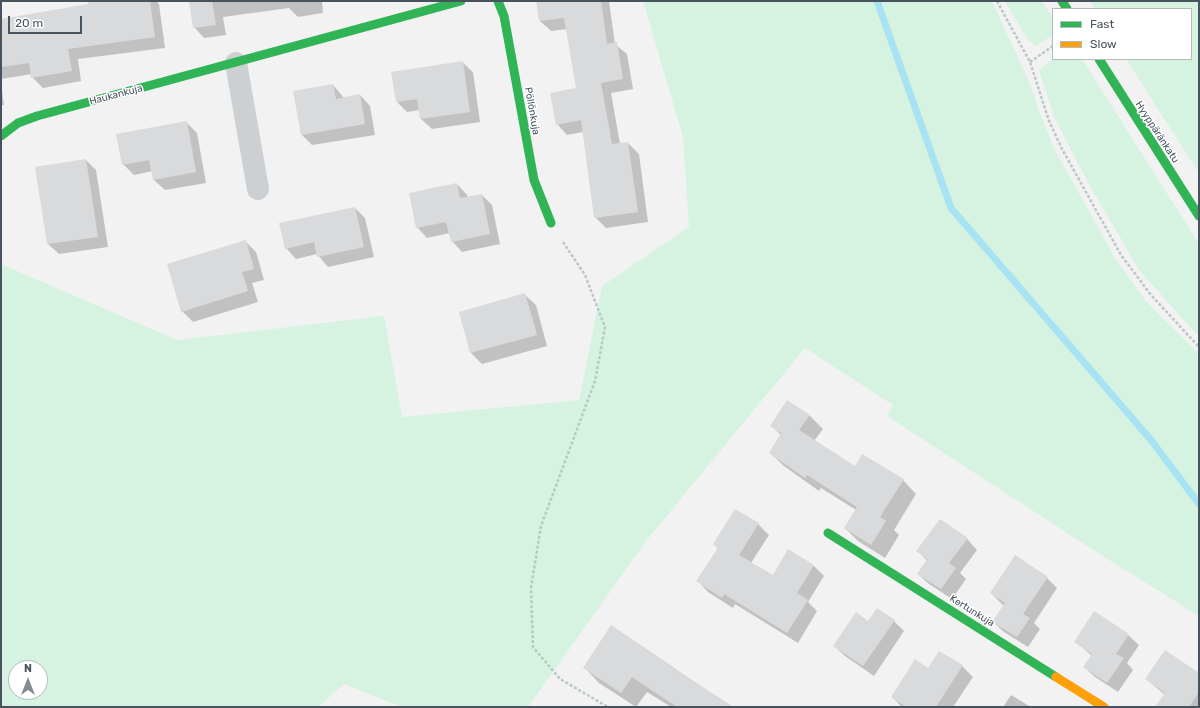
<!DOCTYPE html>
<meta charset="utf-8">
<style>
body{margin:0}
#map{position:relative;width:1200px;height:708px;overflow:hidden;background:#f2f2f2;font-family:Rubik,sans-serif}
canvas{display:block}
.frame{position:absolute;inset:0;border:2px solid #475460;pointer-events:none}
.legend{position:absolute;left:1052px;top:8px;width:140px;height:52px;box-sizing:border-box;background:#fff;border:1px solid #b5bbbf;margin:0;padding:5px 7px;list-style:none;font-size:12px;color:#475460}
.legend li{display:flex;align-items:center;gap:8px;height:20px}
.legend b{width:20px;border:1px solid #b5bbbf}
.north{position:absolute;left:8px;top:660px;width:40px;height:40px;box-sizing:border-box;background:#fff;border:1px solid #b5bbbf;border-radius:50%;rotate:0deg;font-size:11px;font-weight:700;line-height:16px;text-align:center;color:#475460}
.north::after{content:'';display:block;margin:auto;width:14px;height:18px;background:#838b93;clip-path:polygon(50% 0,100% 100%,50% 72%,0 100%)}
.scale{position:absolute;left:8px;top:16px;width:74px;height:18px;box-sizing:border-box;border:2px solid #475460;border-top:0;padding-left:5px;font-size:12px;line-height:14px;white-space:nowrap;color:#475460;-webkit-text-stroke:3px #fff;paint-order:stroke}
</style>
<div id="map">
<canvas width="1200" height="708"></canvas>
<div class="frame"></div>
<ul class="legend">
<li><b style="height:5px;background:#30b455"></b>Fast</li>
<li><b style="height:5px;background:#ff9f0a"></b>Slow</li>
</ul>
<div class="north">N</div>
<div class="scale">20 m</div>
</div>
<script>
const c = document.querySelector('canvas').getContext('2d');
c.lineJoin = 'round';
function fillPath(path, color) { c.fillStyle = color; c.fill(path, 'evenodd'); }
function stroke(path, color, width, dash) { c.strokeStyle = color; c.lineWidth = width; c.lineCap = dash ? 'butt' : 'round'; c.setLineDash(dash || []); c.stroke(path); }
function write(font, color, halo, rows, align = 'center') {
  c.font = font + ' Rubik,sans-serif'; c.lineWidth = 3; c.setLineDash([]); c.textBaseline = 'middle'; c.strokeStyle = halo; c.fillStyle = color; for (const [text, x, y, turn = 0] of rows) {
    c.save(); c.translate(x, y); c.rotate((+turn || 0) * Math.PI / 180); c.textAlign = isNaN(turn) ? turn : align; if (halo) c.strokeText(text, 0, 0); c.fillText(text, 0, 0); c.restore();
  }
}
fillPath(new Path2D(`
 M643,1H992L1031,86L1039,111L1055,150L1115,258L1145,300L1199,354V616L1098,553L887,416L893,405L805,348L646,541L528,707H402L344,684L318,707H1V264L177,340L384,316L402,417L579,400L602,286L689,227L683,137ZM16,668H40V692H16Z
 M1005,1H1042L1053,18V35L1036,46L1027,39Z
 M1090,1H1199V173L1126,59H1191V9H1095Z
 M1053,59H1082L1199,244V337L1139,270L1120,237L1091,188L1055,119L1039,70Z`), '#d5f3e0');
fillPath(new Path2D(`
 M93,1H156L159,4L165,48L78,59L81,81L43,88L32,77V74L1,79V20L89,5Z
 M190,1H322L323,13L298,17L289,8L223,17L226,35L204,38L194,27Z
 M537,1H609L615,44L627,54L633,89L611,93L620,144L628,143L639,154L648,222L606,228L595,217L583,132L567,135L557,124L577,89L567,29L551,31L540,21Z
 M462,62L473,72L480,122L432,129L421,119L420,110L407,112L397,102Z
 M1,83L4,105H1Z
 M333,85L344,98L360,95L370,106L375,135L312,145L302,135L294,92Z
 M186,122L197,133L206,183L165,190L154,180L153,171L134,175L123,164Z
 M86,160L96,170L108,247L59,254L48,244L36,167Z
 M457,184L467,195L468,198L482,195L492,205L500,244L462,252L452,241L450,233L427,238L417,227Z
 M355,208L365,218L374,257L328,267L317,254L296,259L286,248Z
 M245,241L256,252L264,280L252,283L258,302L193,322L182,311Z
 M525,295L536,305L547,346L482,364L471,353L460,313Z
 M788,401L810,416L823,429L814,441L855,467L903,480L916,494L894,530L899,535L885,558L858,541L845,528L856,510L821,488L819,491L784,466L770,453L781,435L772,426Z
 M758,524L769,535L751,563L773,577L789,551L814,566L824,576L808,602L817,611L798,643L735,604L733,608L708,592L698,581L718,549L714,544Z
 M967,539L977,550L960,573L966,579L952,599L929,584L918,574L927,561L918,551Z
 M1047,578L1057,588L1034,623L1040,629L1028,647L1004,632L993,622L1004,606L991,593Z
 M894,621L904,631L874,676L845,656L834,646L868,622Z
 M611,626L732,707H671L647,692L636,707L599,683L584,667Z
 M1128,635L1139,645L1127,663L1133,670L1118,692L1095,677L1084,667L1092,656L1075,641Z
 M962,666L973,677L953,707H902L892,697L929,669Z
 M1199,675V707H1156L1165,695L1146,679Z
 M1011,695L1031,707H1003Z`), '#0003');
stroke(new Path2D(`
 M877,1L951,208L1151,440L1199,504`), '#a7e3f3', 7);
fillPath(new Path2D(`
 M88,1H150L155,37L68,49L72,71L31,78L29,63L1,67V19L88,4Z
 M189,1H212L216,25L193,28Z
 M536,1H601L607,44L617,42L623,79L601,83L612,144L628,142L638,212L594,218L581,120L556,125L550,93L576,88L564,18L539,21Z
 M463,61L470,112L420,119L417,99L396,102L391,72Z
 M333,84L336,99L360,94L365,124L301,135L293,91Z
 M187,121L196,172L153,180L149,160L122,165L116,134Z
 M86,159L98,237L47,244L35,167Z
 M457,183L460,198L482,194L490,234L451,242L446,222L416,228L409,193Z
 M355,207L364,247L317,257L314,242L285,249L279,223Z
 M246,240L254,269L242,272L248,291L181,312L167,264Z
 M525,293L537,335L470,353L459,312Z
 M787,400L810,415L799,430L855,466L862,454L904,479L880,517L886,521L871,545L844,528L857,507L807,475L805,478L769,453L781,433L770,426Z
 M735,509L759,523L739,555L773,575L788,549L814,565L797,593L808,600L787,633L724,594L722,598L696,581L718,548L713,544Z
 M940,519L968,538L949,563L956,568L941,589L917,574L927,559L916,551Z
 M1015,555L1048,577L1023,614L1030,618L1017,637L992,622L1005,603L990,593Z
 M877,608L895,620L863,666L833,646L856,612L868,621Z
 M1094,611L1129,634L1116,654L1124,658L1107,683L1083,667L1092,654L1074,642Z
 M611,625L675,668L674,669L734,707H677L632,677L621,693L583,668Z
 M1165,650L1199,673V692L1189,707H1155L1165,693L1145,679Z
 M939,651L963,665L936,707H906L891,697L915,659L928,668Z`), '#d9dadc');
stroke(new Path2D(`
 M997,1L1030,62L1049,121L1062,149L1121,255L1151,295L1199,347
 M1030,62L1053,46
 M563,242L585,275L605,327L595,381L541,526L531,588L533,647L560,679L608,707`), '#bac8c3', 2.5, [3, 2]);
stroke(new Path2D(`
 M236,63L258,189`), '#cdd0d3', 22);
stroke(new Path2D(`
 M498,1L504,16L534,180L551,223
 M1062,1L1067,9
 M1099,59L1199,216
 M1,136L18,123L37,116L461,1
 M828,533L1056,677`), '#30b455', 9);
stroke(new Path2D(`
 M1056,677L1104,707`), '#ff9f0a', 9);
write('10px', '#475460', '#fff', [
 ["Haukankuja",116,95,-15],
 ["Pöllönkuja",532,111,80],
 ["Hyyppäränkatu",1157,132,57],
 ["Kertunkuja",972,611,32]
]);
</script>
